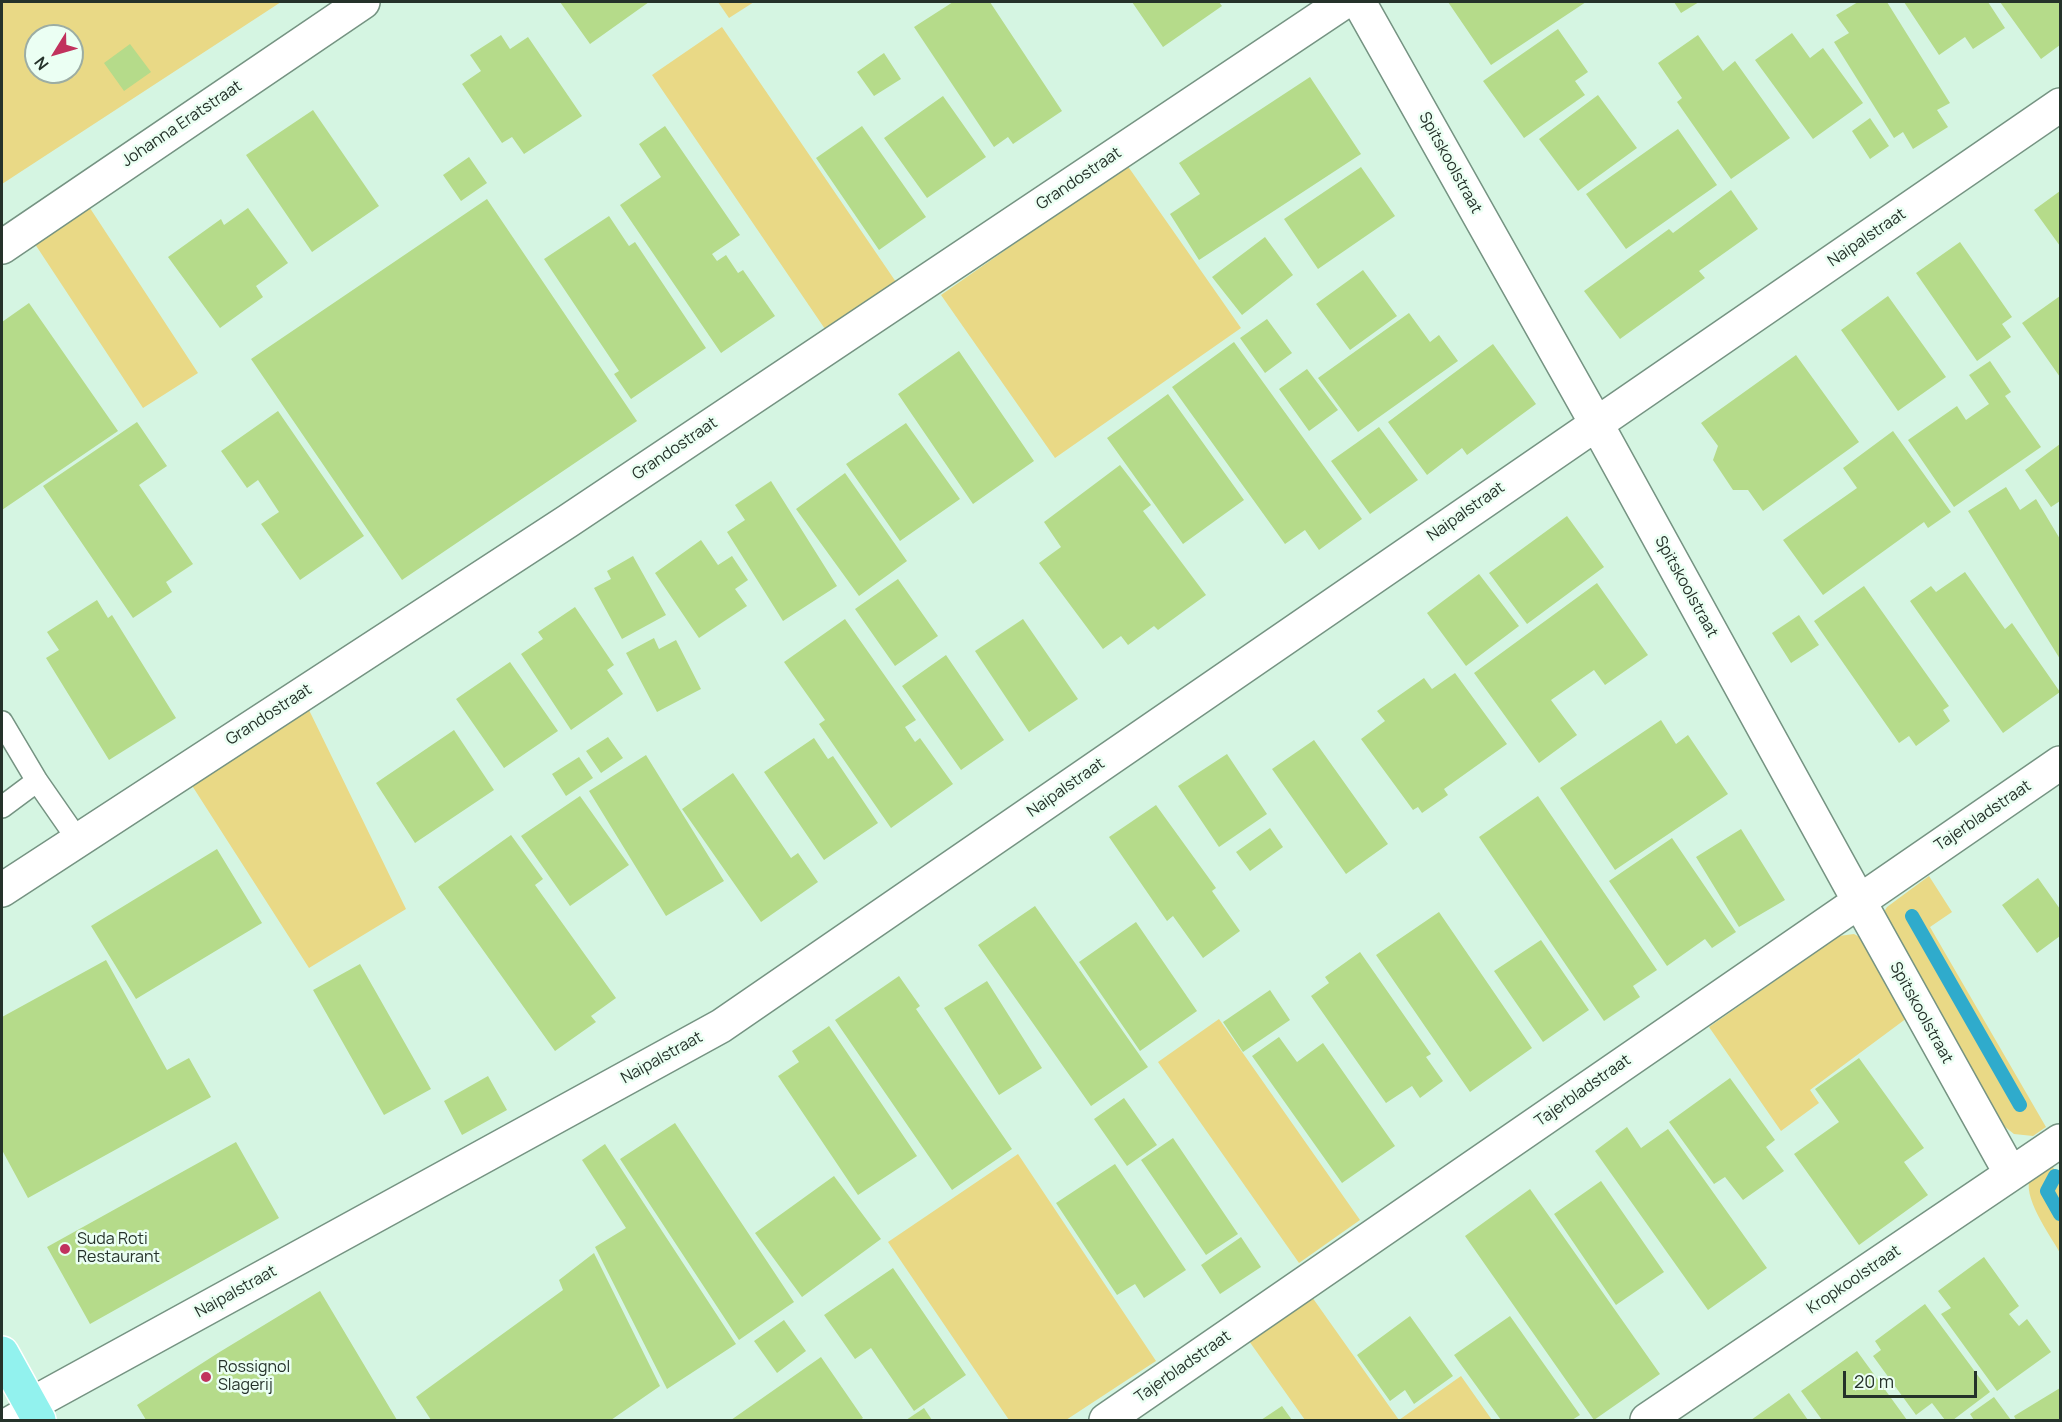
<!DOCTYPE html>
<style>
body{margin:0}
#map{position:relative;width:2062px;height:1422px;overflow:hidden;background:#d5f5e2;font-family:Manrope,sans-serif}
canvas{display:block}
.frame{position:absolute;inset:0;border:3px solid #25322a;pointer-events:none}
.north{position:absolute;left:24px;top:24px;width:60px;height:60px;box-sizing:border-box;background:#ebfff3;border:2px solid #9cada3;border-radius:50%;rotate:233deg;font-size:16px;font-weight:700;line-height:24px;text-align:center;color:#25322a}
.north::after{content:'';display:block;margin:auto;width:21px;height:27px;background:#c1325d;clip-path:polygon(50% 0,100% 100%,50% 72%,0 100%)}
.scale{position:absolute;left:1843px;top:1371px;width:134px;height:27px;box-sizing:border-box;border:3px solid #25322a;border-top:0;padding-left:8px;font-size:18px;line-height:21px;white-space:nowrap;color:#25322a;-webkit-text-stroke:4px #ebfff3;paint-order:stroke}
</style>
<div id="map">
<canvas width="2062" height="1422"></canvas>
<div class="frame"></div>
<div class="north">N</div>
<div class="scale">20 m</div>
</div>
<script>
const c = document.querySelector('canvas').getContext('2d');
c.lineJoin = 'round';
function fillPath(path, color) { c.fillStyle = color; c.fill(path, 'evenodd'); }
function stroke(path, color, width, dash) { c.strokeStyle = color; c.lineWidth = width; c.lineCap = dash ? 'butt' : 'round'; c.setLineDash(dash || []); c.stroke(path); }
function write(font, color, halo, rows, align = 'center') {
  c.font = font + ' Manrope,sans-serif'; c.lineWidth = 5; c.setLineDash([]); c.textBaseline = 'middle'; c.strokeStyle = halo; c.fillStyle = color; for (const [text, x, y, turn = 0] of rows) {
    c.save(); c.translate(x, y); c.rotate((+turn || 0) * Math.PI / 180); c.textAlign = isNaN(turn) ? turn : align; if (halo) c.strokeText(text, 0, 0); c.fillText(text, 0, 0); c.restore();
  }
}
fillPath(new Path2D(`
 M2,2H281L2,184ZM36,36H72V72H36Z
 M718,2H754L729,18Z
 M722,27L896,282L825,329L652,75Z
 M1127,165L1241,328L1055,458L941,295Z
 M86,202L198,373L143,408L31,238Z
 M308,708L406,909L309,968L191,784Z
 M1929,876L1952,912L1930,927L2046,1127L2033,1136L2014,1134L1999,1122L1879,920L1887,907Z
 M1854,934L1863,939L1907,1018L1810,1090L1819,1103L1781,1131L1709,1027L1839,936Z
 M1219,1019L1360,1220L1299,1263L1158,1062Z
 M1018,1154L1156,1361L1066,1420H1009L888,1242Z
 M2049,1161L2060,1178V1253C2051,1236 2020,1195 2031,1176C2034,1170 2043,1165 2049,1161Z
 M1312,1297L1399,1420L1461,1376L1492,1420H1305L1249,1341Z`), '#e9d986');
stroke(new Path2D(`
 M1912,916L2020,1105
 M2055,1176L2047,1191L2060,1214`), '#2fabcc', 14);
fillPath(new Path2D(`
 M560,2H649L590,44Z
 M953,2H990L1062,111L1013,144L1008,137L994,147L914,27Z
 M1132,2H1219L1222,6L1163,47Z
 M1448,2H1586L1491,65Z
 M1674,2H1699L1681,13Z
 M1858,2H1887L1950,103L1937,110L1948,127L1913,149L1903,132L1894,138L1834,42L1849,33L1836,15Z
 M1904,2H1988L2005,28L1973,49L1965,37L1939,55Z
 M2000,2H2060V45L2041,59Z
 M1558,29L1588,72L1575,81L1585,95L1524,138L1483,81Z
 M1792,33L1810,58L1823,48L1863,103L1813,139L1755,60Z
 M501,35L510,49L528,37L582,116L524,154L512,137L502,143L462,84L481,71L470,55Z
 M1698,35L1723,71L1735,61L1790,138L1731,179L1677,102L1682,98L1658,63Z
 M130,44L151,72L124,91L104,63Z
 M884,53L901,79L874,96L857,72Z
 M1310,77L1361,154L1199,260L1170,214L1200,194L1179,163Z
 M1598,95L1637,148L1578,191L1539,139Z
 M943,96L986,157L927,198L884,138Z
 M313,110L379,206L312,252L246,155Z
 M1870,118L1889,146L1870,159L1852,131Z
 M665,126L740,235L712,254L717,261L726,255L738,273L743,270L775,316L721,353L620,205L661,177L639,144Z
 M862,126L926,217L879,250L816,158Z
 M1678,129L1717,185L1626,249L1586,194Z
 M469,157L487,183L461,201L443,175Z
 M1361,167L1395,216L1318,269L1284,219Z
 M1731,190L1758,229L1699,271L1705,278L1620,339L1584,291L1669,229L1673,233Z
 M2060,191V246L2034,210Z
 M487,199L637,421L402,580L251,359Z
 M248,208L288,263L256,286L263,297L220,328L168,257L221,219L224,225Z
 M609,216L629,246L635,242L706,348L631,399L614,374L619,371L544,259Z
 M1265,237L1293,275L1242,315L1212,277Z
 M1960,242L2012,317L2002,324L2011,337L1977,361L1916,273Z
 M1363,270L1397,316L1350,350L1316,304Z
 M1888,296L1946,377L1898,411L1841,330Z
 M2060,296V377L2022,323Z
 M29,303L118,431L2,510V322Z
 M1409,313L1430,342L1439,335L1458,361L1358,432L1318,378Z
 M1267,319L1292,353L1265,373L1240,338Z
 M1234,342L1362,519L1319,550L1305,530L1285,544L1172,387Z
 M1493,344L1536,404L1467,455L1462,448L1427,475L1388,422Z
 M959,351L1034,461L973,504L898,394Z
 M1796,355L1859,442L1763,511L1748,490H1733L1713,460L1718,446L1701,423Z
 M1990,361L2011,392L2005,396L2041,447L1954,507L1908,440L1957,406L1966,420L1989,404L1969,375Z
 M1307,369L1338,410L1309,431L1279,389Z
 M1168,394L1244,500L1183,544L1107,438Z
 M278,411L364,536L300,580L261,524L279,512L258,480L247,488L221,451Z
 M137,422L167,466L139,485L193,564L166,582L172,592L133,618L43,486Z
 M906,423L960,499L900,541L846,464Z
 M1379,427L1418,480L1370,514L1331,461Z
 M1893,431L1951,512L1928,528L1924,522L1823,595L1783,540L1857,488L1843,468Z
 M2060,444V501L2051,507L2025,470Z
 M1120,465L1151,505L1143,511L1206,595L1158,630L1154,626L1128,645L1121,636L1103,649L1039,563L1061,547L1044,522Z
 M845,473L907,561L859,596L796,509Z
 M771,481L837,586L783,621L727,532L745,520L735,505Z
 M2006,487L2020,510L2036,499L2060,539V659L1968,511Z
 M1567,516L1604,567L1527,624L1489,573Z
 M701,540L718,565L732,556L748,580L735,589L747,606L699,638L655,573Z
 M633,556L666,615L622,639L594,588L611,579L607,571Z
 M1965,572L2005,629L2012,623L2060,692L2003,733L1910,601L1931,586L1936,592Z
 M1479,574L1519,626L1466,666L1427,613Z
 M898,579L938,636L895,666L855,609Z
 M1597,583L1648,655L1605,685L1594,670L1551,700L1577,735L1539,763L1474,673Z
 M1864,586L1949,706L1943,710L1950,721L1916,746L1909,736L1899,743L1814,621Z
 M97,600L108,618L112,615L176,718L109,760L46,658L59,650L47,632Z
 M575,607L614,665L607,670L623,694L571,730L521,654L543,639L538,632Z
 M1799,615L1819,645L1791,663L1772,633Z
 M845,619L916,720L905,727L915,742L920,738L953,784L891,828L819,724L825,720L784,662Z
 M1023,619L1078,699L1029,732L975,651Z
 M654,638L659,649L676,640L701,689L657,712L626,653Z
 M946,655L1004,740L961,770L902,686Z
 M510,662L558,731L504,768L456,699Z
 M1455,673L1507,744L1444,789L1448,795L1422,813L1418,807L1413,810L1361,739L1385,721L1377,711L1424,678L1432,689Z
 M1661,720L1676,744L1688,735L1728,794L1615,870L1560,788Z
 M454,730L494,790L415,843L376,783Z
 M608,737L623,758L601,773L586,751Z
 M814,738L828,759L833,756L878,823L824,860L764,772Z
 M1314,740L1388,844L1346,874L1272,769Z
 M1227,754L1267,814L1219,847L1178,786Z
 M646,755L724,881L666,916L589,791Z
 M579,757L593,778L566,796L552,774Z
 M733,773L791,858L798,853L818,882L761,922L682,809Z
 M580,796L629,865L570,906L521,836Z
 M1538,796L1657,970L1633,986L1640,997L1604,1021L1479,837Z
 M1156,805L1216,888L1212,891L1240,931L1203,958L1173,916L1167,921L1109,837Z
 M1270,828L1283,847L1250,871L1236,852Z
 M1741,829L1785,900L1739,927L1696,857Z
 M511,835L543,879L535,885L616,998L591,1016L596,1022L555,1051L438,887Z
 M1672,838L1736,932L1712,948L1705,939L1667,966L1609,881Z
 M217,849L262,923L136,999L91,926Z
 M2038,878L2060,909V936L2037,953L2002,905Z
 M1035,906L1148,1067L1091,1106L978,945Z
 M1439,912L1532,1048L1470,1092L1376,955Z
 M1136,922L1197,1011L1140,1051L1079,962Z
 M1541,940L1589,1010L1543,1042L1494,971Z
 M1360,952L1431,1054L1426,1057L1443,1081L1420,1098L1412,1086L1386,1103L1311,996L1329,983L1325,977Z
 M106,960L167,1070L189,1058L211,1097L28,1198L2,1150V1017Z
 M360,964L431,1089L384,1115L313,990Z
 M899,976L920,1006L916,1009L1012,1149L952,1190L835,1020Z
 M987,981L1042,1068L999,1095L944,1008Z
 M1270,990L1290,1020L1243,1052L1223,1022Z
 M829,1026L917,1156L858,1195L778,1076L799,1062L792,1051Z
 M1279,1037L1297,1062L1323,1043L1395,1146L1342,1183L1252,1056Z
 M1859,1058L1924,1148L1904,1162L1928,1195L1859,1245L1794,1154L1839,1122L1815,1089Z
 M488,1076L507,1110L462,1135L444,1101Z
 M1730,1078L1775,1140L1766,1147L1784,1171L1743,1200L1725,1177L1714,1184L1669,1122Z
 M1124,1098L1157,1145L1127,1166L1094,1119Z
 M675,1123L794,1302L739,1340L620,1159Z
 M1627,1127L1641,1148L1668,1129L1767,1268L1708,1310L1595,1151Z
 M1173,1138L1238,1234L1206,1255L1141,1160Z
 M236,1142L279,1218L90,1324L47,1247Z
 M605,1144L736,1344L667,1389L595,1247L626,1228L582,1160Z
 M1115,1164L1186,1270L1144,1298L1135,1284L1117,1295L1056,1203Z
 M834,1176L881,1239L802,1297L755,1233Z
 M1601,1181L1664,1272L1616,1305L1554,1214Z
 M1530,1189L1660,1374L1594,1420L1465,1236Z
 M1241,1237L1261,1267L1220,1294L1201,1265Z
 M594,1253L660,1386L611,1420H431L416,1397L563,1290L559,1280Z
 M1984,1257L2019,1306L2009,1314L2019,1326L2027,1319L2051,1352L1997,1391L1941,1314L1951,1308L1938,1291Z
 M893,1268L966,1375L914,1411L871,1348L855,1359L824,1315Z
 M320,1291L397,1420H146L137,1405L218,1353Z
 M1925,1304L1990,1392L1953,1420H1945L1932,1403L1916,1415L1873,1356L1881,1350L1875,1341Z
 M1410,1316L1453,1376L1414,1404L1405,1390L1390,1401L1357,1355Z
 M1510,1316L1580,1415L1572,1420H1501L1454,1355Z
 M784,1320L806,1351L777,1373L754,1341Z
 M1857,1351L1907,1420H1822L1801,1391Z
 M821,1357L863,1418L860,1420H731Z
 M2060,1388V1420H2016L2014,1416Z
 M1789,1393L1808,1420H1751Z
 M1994,1397L2011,1420H1974L1970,1414Z
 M1282,1406L1292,1420H1261Z
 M924,1408L932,1420H906Z`), '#b5db8a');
const lane = new Path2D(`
 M2,722L37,781L78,840
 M2,807L37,781
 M4,1420L30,1405`);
const street = new Path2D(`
 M1359,2L1596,423L1859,901L2011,1174
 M2,247L363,2
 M2,890L568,521L1344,2
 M30,1405L721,1026L2060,105
 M1106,1420L2060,763
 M1647,1420L2060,1141`);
const primary = new Path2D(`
 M2,1353L39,1420`);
stroke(lane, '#759382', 24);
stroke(street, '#759382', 36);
stroke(primary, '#fff', 36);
stroke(lane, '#fff', 21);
stroke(street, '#fff', 33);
stroke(primary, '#92f2ee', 33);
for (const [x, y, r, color] of [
 [65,1249,6,"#c1325d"],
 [206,1377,6,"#c1325d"]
]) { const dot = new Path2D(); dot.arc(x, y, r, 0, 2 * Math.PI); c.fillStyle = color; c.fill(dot); stroke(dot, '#ebfff3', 2); }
write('16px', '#25322a', '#ebfff3', [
 ["Johanna Eratstraat",182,124,-34],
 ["Spitskoolstraat",1450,163,61],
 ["Grandostraat",1079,179,-34],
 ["Naipalstraat",1867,238,-34],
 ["Grandostraat",675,449,-34],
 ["Naipalstraat",1466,512,-35],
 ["Spitskoolstraat",1686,587,61],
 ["Grandostraat",269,715,-33],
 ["Naipalstraat",1066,788,-35],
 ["Tajerbladstraat",1983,816,-34],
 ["Spitskoolstraat",1921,1013,61],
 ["Naipalstraat",662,1058,-29],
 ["Tajerbladstraat",1583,1091,-35],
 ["Kropkoolstraat",1854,1280,-34],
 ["Naipalstraat",236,1292,-29],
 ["Tajerbladstraat",1183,1367,-35]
]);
write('16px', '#25322a', '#ebfff3', [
 ["Suda Roti",77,1240],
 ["Restaurant",77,1258],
 ["Rossignol",218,1368],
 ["Slagerij",218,1386]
], 'left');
</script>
